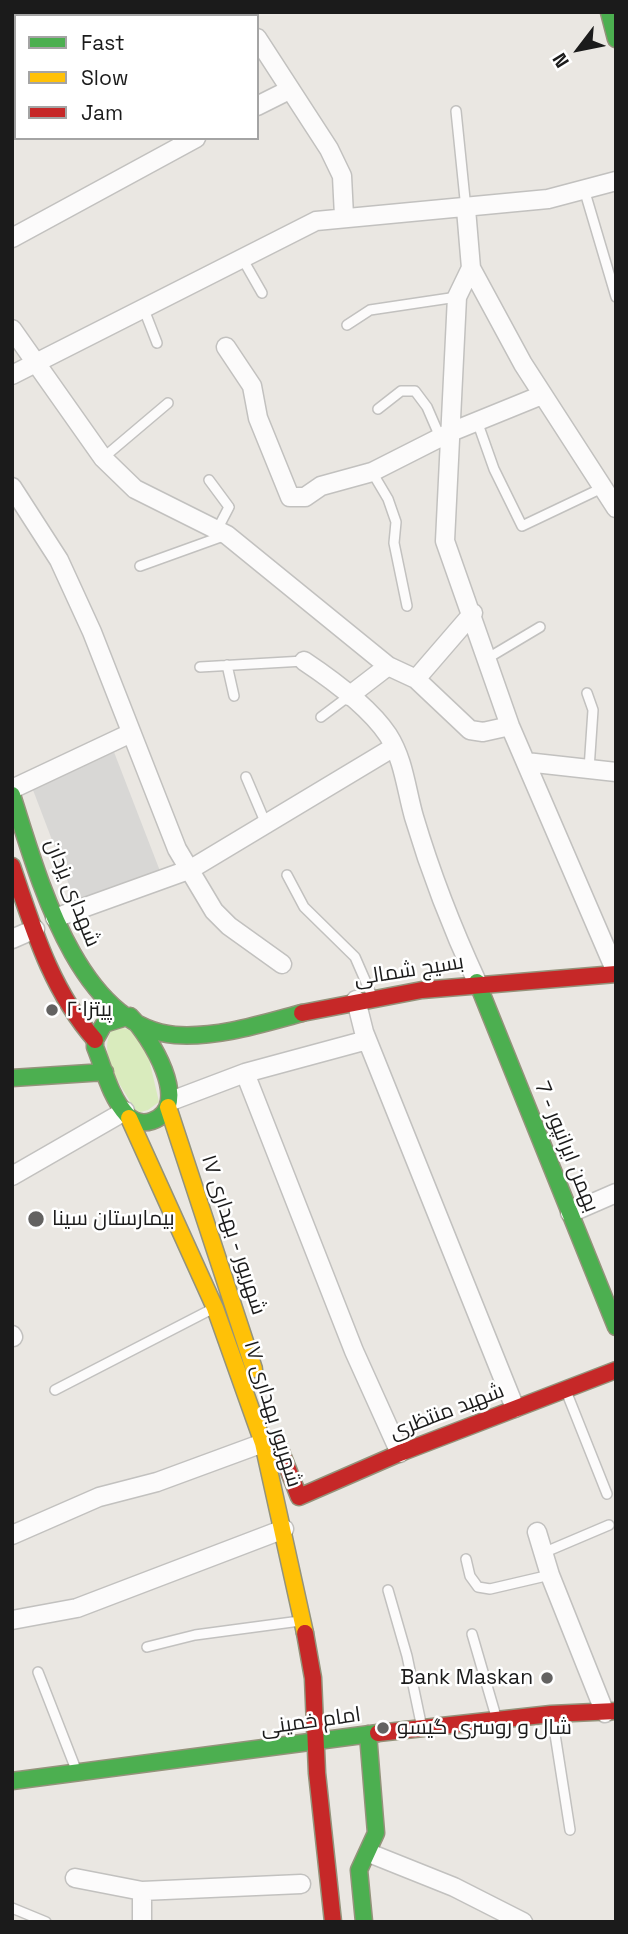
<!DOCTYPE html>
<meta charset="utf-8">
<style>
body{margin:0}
#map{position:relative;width:628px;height:1934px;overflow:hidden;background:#eae7e2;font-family:"Space Grotesk",sans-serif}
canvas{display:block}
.frame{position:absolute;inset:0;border:14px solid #1b1b1b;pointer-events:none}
.legend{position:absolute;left:14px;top:14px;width:245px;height:126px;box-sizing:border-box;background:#fff;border:2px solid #a4a4a4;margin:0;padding:9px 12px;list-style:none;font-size:21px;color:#1b1b1b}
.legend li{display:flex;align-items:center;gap:14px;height:35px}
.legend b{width:35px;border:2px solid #a4a4a4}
.north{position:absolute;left:544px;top:14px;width:70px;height:70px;-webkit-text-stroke:5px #fff;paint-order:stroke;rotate:238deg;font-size:19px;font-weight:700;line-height:28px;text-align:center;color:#1b1b1b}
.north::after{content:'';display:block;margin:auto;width:24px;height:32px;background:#1b1b1b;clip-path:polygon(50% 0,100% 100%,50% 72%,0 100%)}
</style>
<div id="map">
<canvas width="628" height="1934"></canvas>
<div class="frame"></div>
<ul class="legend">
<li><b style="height:9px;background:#4caf50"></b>Fast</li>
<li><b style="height:9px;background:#ffc107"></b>Slow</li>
<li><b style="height:9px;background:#c62828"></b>Jam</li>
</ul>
<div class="north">N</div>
</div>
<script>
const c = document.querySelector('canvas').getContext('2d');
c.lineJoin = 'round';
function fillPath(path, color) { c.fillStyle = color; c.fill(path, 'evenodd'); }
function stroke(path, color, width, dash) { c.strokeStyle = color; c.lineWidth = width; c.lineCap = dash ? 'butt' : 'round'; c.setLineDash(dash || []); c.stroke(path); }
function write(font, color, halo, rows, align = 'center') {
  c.font = font + ' "Space Grotesk",Cairo,sans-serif'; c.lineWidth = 5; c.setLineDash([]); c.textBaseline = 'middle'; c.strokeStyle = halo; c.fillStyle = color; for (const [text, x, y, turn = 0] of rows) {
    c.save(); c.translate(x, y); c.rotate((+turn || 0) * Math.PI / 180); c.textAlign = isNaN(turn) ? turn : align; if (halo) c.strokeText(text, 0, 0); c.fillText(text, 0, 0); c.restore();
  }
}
fillPath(new Path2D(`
 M123,1028L136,1032L149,1059L159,1102L148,1110L137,1113C124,1089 97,1058 111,1031Z`), '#d9ebbd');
fillPath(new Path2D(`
 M114,752L160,871L76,903L33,790Z`), '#d8d7d5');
const lane = new Path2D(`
 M456,111L466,209
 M584,189L616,297
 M242,258L262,293
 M143,307L157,343
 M347,325L370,310L457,297
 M378,409L401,391H415L427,407L440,437
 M477,421L494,469L522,526L602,488
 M103,458L168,403
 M372,472L388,499L396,522L394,543L407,606
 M209,480L229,507L217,530
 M140,566L226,535
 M488,658L540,627
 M227,665L234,696
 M200,667L304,661
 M587,693L593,710L589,769
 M321,717L349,696
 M246,777L266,824
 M287,875L304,907L355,957L372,996
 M55,1390L214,1308
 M566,1391L607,1494
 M543,1553L609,1525
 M466,1559L470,1576L478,1587L490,1589L550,1575
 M388,1590L407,1656L422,1728
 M472,1634L497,1720
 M147,1647L195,1635L300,1621
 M38,1672L77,1772
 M552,1715L570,1830
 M12,1908L46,1922`);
const street = new Path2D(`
 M44,12L46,16
 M115,12L117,16
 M242,12L244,16
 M16,16L22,12
 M145,16L149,12
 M257,38L329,149L342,176L344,216
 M257,106L289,90
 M12,108L16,106
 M466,209L471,268L457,297L445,541L510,726L616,972
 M12,238L196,138
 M471,268L523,364L616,508
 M12,329L103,458L135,489L227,535L388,666L416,679L470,730L483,732L510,726
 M226,347L252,386L258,418L290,497H305L321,486L372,472L451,432L542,395
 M12,375L316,221L548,199L616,181
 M12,487L59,560L92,632L177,849L214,911L229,926L282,964
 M304,661C331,679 370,708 388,735C404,760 406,789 414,817C431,874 452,928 477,982
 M416,679L473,613
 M349,696L388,666
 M526,762L616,772
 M12,789L131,733
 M55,918L191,869L394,747
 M12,939L35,929
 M356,1000L364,1032L515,1408
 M245,1073L354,1351L400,1453
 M171,1101L245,1073L367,1040
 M12,1176L125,1111
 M570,1213L616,1193
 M12,1335L13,1337
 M537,1532L550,1575L605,1713
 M12,1535L99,1497L157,1482L263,1443
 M12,1620L77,1608L284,1529
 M369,1853L454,1887L523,1922
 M75,1878L142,1891L301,1884
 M142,1922V1891`);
const fast = new Path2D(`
 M609,12L616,39
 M12,795C37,872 76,1026 175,1035C218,1038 261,1024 302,1013
 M477,982L616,1327
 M130,1016C149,1035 194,1106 152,1121C143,1124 134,1122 127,1115C110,1097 104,1069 95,1047V1040L104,1024Z
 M12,1078L105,1072
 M12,1781L378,1733
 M364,1922L359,1870L376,1833L368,1734`);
const slow = new Path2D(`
 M168,1107L254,1369
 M129,1118L215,1308L263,1443L305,1633`);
const jam = new Path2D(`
 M12,866C33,928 51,990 95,1040
 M302,1013L422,990L616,974
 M278,1444L299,1497L400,1453L616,1370
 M305,1633L313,1678L317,1773L333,1922
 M378,1733L551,1714L616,1711`);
stroke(lane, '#c2c1bf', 12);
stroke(street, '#c2c1bf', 21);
stroke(fast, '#94937b', 19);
stroke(slow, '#94937b', 19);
stroke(jam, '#94937b', 19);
stroke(lane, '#fcfbfb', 9);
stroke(street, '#fcfbfb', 18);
stroke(fast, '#4caf50', 16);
stroke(slow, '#ffc107', 16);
stroke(jam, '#c62828', 16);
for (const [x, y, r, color] of [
 [52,1010,7,"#636261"],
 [36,1219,9,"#636261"],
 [547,1678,7,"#636261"],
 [383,1728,7,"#636261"]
]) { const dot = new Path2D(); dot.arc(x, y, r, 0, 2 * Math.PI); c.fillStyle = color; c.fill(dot); stroke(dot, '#fff', 2.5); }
write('21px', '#1b1b1b', '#fff', [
 ["شهدای یزدان",72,893,68],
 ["بسیج شمالی",409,971,-9],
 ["بهمن ایرانپور - 7",566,1147,68],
 ["۱۷ شهریور - بهداری",233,1235,72],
 ["شهید منتظری",447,1412,-21],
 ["۱۷ شهریور بهداری",272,1414,73],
 ["امام خمینی",311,1722,-8]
]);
write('21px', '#1b1b1b', '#fff', [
 ["پیتزا۲۰",66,1010],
 ["بیمارستان سینا",52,1219],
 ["Bank Maskan",533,1678,"right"],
 ["شال و روسری گیسو",397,1728]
], 'left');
</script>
